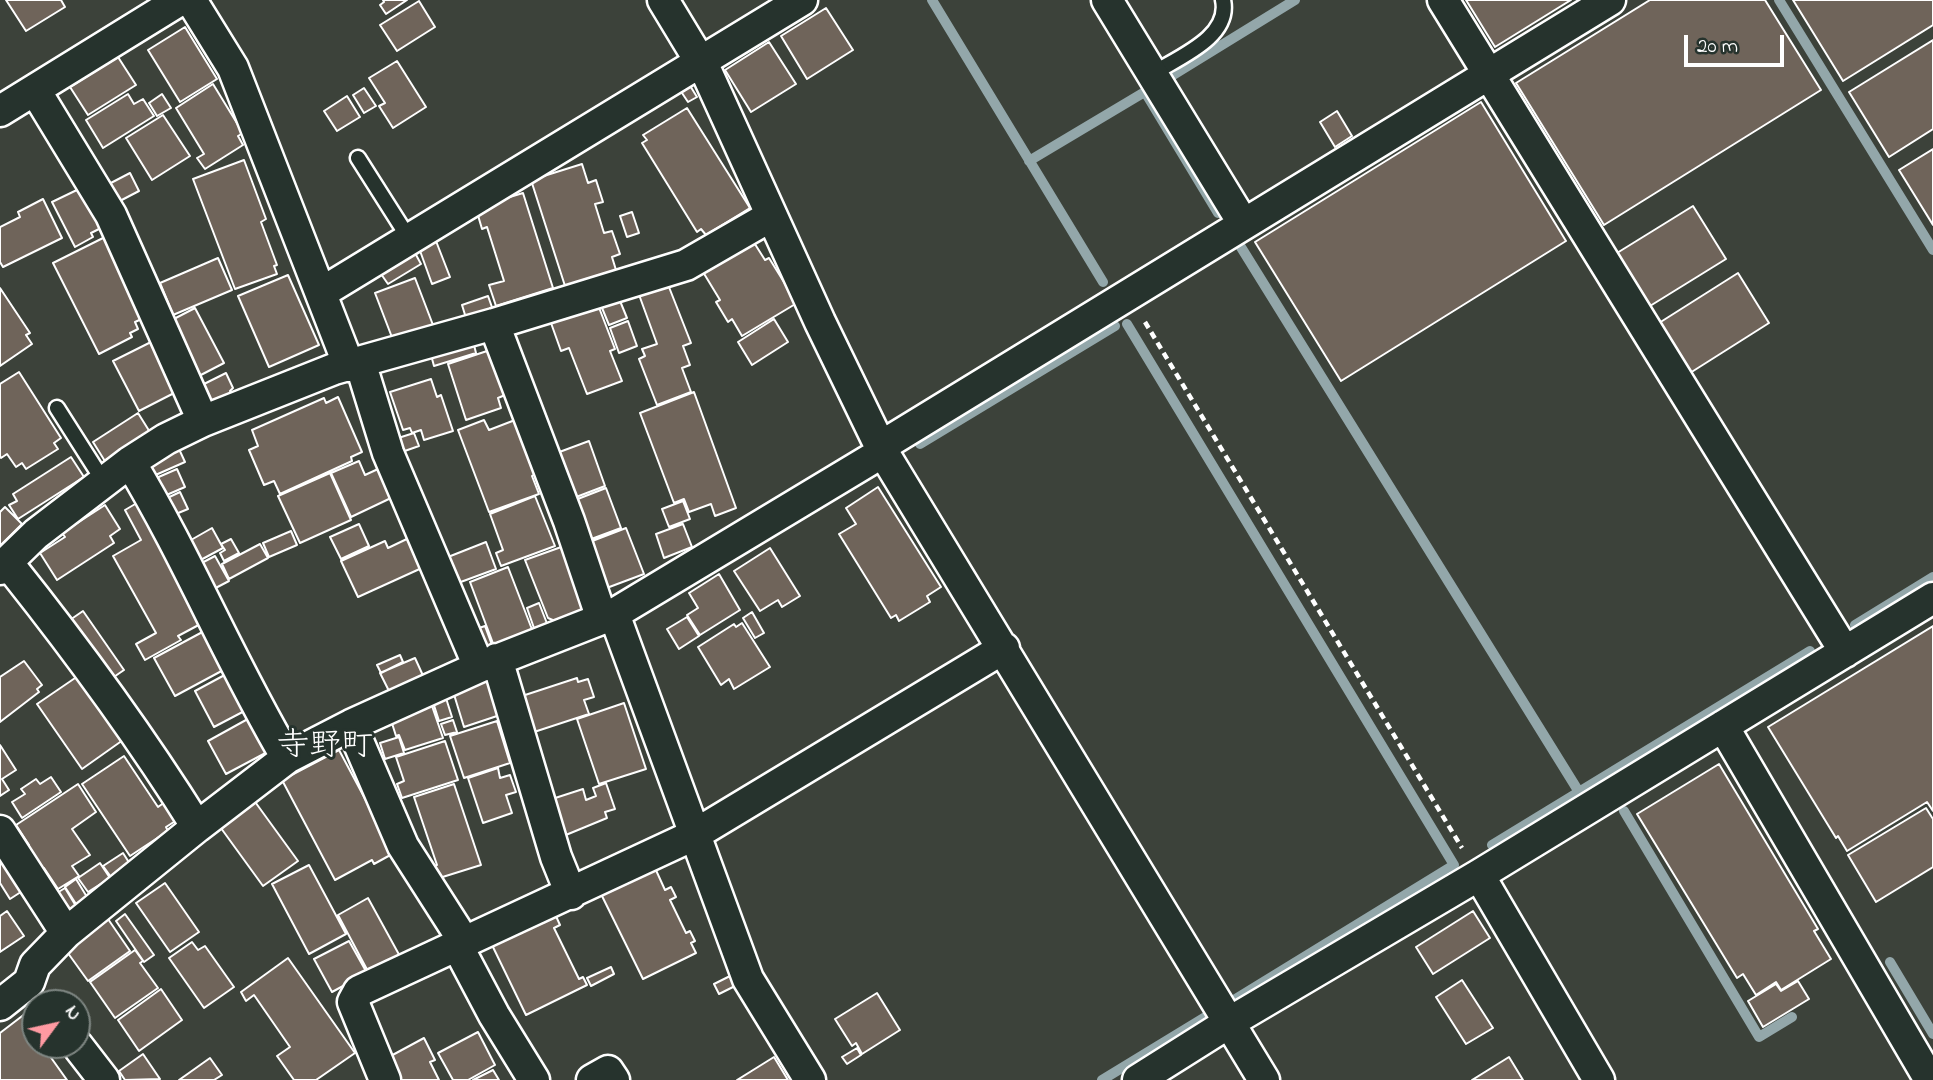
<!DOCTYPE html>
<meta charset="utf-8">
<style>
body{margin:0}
#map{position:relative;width:1933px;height:1080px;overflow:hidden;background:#3c423a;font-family:"Indie Flower",sans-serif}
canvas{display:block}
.north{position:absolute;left:21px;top:989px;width:70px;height:70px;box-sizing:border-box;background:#26332d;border:2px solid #7d8581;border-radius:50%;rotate:57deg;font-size:19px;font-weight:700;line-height:28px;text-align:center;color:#fff}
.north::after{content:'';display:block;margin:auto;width:24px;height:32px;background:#ff9aa2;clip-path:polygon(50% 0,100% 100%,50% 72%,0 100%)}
.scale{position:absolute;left:1684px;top:35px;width:100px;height:32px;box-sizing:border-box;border:4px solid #fff;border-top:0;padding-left:9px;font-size:21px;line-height:24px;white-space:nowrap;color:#fff;-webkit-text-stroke:5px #26332d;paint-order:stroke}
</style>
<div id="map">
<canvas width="1933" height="1080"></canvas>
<div class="north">N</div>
<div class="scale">20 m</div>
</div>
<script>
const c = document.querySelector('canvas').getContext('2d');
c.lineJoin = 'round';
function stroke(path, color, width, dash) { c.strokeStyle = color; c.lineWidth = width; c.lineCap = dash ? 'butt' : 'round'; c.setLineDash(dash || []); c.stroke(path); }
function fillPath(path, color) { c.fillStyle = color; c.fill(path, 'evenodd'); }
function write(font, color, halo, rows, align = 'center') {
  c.font = font + ' "Indie Flower","Klee One",sans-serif'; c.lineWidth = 6; c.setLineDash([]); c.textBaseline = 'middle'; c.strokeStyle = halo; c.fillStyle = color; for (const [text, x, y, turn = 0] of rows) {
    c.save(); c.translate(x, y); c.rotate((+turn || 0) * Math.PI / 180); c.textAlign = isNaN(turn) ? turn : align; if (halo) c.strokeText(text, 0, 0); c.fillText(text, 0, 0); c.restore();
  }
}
stroke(new Path2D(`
 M932,0L1103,282
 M1779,0L1933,250
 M1165,80L1295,0
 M1145,92L1218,213
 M1029,161L1148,90
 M1239,244L1579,792
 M1127,324L1454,865L1234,1000
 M920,444L1115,326
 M1855,625L1933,577
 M1624,811L1759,1037L1792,1017
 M1492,845L1810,651
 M1890,962L1933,1034
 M1102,1080L1207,1016`), '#93a7aa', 10);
const building = new Path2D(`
 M6,0H61L65,7L26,31Z
 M383,0H407L386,14L380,5L384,2Z
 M1466,0H1571L1495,47Z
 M1650,0H1765L1821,90L1604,225L1516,83Z
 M1793,0H1933V25L1843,81Z
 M419,1L435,27L397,51L380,25Z
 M826,8L853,50L807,79L781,36Z
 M185,27L217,79L180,102L148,50Z
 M1933,40V129L1889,157L1849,92Z
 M769,42L796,84L751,112L725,70Z
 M118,57L136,85L88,115L70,87Z
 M397,61L426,107L393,128L379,106L385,103L369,78Z
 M213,84L243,133L238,136L243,145L205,169L197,158L204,154L176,108Z
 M689,84L697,97L688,102L680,90Z
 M364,88L376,106L364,113L353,95Z
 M128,94L134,104L143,99L154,116L103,148L86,120Z
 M162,94L171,108L157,116L149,103Z
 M347,96L360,117L337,131L324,111Z
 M1481,102L1566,241L1341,381L1255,242Z
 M687,108L750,208L706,235L701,229L697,232L642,143L647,140L643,135Z
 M1337,111L1352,136L1335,147L1320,122Z
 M163,115L190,156L152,180L126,138Z
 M1933,149V225L1899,170Z
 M244,160L266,219L261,222L277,265L274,266L277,274L235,289L193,179Z
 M582,164L588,183L596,180L603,202L595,204L604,233L612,231L620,254L612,257L616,270L565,286L531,180Z
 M130,173L139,191L116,203L107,185Z
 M81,188L101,228L91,233L93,237L75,247L52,202Z
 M523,193L553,288L496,306L489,285L504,281L487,227L482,229L477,212L480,206Z
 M43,199L62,238L3,267L0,262V227L20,217L18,212Z
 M1693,206L1726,259L1650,306L1617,253Z
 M632,212L639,233L627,237L620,216Z
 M105,237L146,317L135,322L138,329L130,333L132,337L99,354L53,263Z
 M436,241L450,277L432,284L419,248Z
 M753,241L765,260L769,258L797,303L742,336L732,319L728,322L716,302L720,300L703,272Z
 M415,253L421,264L388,284L381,274Z
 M218,258L232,290L173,315L160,283Z
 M1738,273L1769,323L1690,373L1659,323Z
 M288,275L319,345L269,367L238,296Z
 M415,278L433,325L393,340L375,293Z
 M667,282L691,343L683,346L690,365L682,368L691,392L657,405L639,359L645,356L642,349L657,344L638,292Z
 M0,288L30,333L26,335L32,344L0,366Z
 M488,296L493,310L466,318L462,305Z
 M618,296L627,318L609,325L600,303Z
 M598,305L615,349L610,351L622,381L587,394L569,348L561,351L551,323Z
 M195,308L224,363L197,377L168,322Z
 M774,319L788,342L752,365L738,342Z
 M628,321L637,346L619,353L610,328Z
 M155,340L180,390L139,411L113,361Z
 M473,341L476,353L434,366L431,355Z
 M490,350L505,395L498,398L501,408L466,420L448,364Z
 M19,372L61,438L54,443L58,449L26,469L22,463L16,467L7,454L1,458L0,456V384Z
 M226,373L233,388L230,391L232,395L208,407L204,398L208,396L202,385Z
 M431,379L437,397L441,395L453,431L424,440L421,430L412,433L410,428L403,430L390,392Z
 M694,392L736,508L715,516L711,504L689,512L684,499L674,503L640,413Z
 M338,397L362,452L351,457L352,461L280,494L274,481L264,485L249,450L258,446L252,430L324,398L326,403Z
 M138,413L153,437L108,466L93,442Z
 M484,420L489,430L515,420L535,474L532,476L539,494L489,512L458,430Z
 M414,433L419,446L399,453L395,439Z
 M589,441L605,486L571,499L554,454Z
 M179,449L185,462L151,477L145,464Z
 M71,457L84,477L18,519L9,505L17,501L13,494Z
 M359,461L365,475L378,469L391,498L351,517L331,473Z
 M177,469L185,487L162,497L154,479Z
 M330,473L351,520L300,543L278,496Z
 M878,487L941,587L927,596L930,602L899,621L896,615L891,618L839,534L856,524L846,508Z
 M606,488L621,528L586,541L570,502Z
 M180,492L188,509L171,516L163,500Z
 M535,496L555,546L501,566L496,553L503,550L490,514Z
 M142,500L208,620L178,636L181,640L145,660L136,644L156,633L113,556L141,540L125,510Z
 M683,501L690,519L669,527L662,509Z
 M105,505L120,529L110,536L114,543L57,580L40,553L65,537L62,533Z
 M5,507L22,524L0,546V512Z
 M359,524L369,546L341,559L330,537Z
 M683,524L692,547L664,558L656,534Z
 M212,528L223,548L195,563L184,544Z
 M626,528L644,574L604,589L587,543Z
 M291,531L297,545L269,557L263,543Z
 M411,537L424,567L358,597L341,561L385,541L388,548Z
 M231,539L239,553L224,561L220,553L225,550L221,544Z
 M486,542L496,569L458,583L448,557Z
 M260,544L268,558L229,579L222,564Z
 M564,546L586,604L581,612L555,621L548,618L525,560Z
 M770,548L800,596L782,607L778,600L760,611L734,571Z
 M215,556L229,581L208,592L194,567Z
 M508,567L533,632L494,646L470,582Z
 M719,574L740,610L700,635L687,615L698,608L689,593Z
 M539,603L548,626L535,631L527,608Z
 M83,611L124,670L108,681L67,622Z
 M752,612L764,633L755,638L743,618Z
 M687,617L699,636L679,649L667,629Z
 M742,623L770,667L734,689L729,679L721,685L698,647L734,624L736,627Z
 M485,626L492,645L481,650L473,630Z
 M1933,626V811L1927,802L1847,851L1838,836L1836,838L1768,727Z
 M208,629L229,667L175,696L154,658Z
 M400,655L403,662L381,673L377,665Z
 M415,658L425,680L391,695L380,673Z
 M24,661L42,685L37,689L39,692L0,722V677Z
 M232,671L252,707L214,727L195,691Z
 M78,676L123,740L82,769L37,704Z
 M488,676L500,715L464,727L452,688Z
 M577,678L578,682L588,679L594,697L584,700L589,714L531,733L519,697Z
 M445,695L452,717L439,721L432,699Z
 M431,703L443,738L405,750L399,735L396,736L390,717Z
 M624,703L646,769L599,784L577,719Z
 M255,715L273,749L226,774L208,741Z
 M453,720L457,732L445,735L441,724Z
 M497,721L510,763L464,778L450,736Z
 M399,737L404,753L385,759L380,743Z
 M445,741L458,780L402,798L397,784L404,781L396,757Z
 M0,745L16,770L2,779L9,790L0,796Z
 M339,750L394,853L374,864L372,860L335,880L282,780Z
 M124,756L158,807L165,802L177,820L166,827L168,831L130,856L82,784Z
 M1719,764L1818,929L1814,931L1831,959L1781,990L1776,982L1756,995L1743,974L1737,978L1637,814Z
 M498,768L500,778L510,775L516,792L506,795L512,813L483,823L468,778Z
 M51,777L61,792L22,818L12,802L25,794L21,789L36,779L40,784Z
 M606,783L615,809L605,812L607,818L561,837L549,800L583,789L586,800L596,796L593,788Z
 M78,784L96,812L72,829L90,855L72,866L79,876L58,889L44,868L39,872L24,849L29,845L16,825Z
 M454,784L481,865L433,880L429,868L437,865L414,797Z
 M253,799L298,861L263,886L218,824Z
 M1926,808L1933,819V867L1876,902L1848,855Z
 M123,853L130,864L111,877L103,866Z
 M5,855L27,888L10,899L0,883V859Z
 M100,863L110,878L88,892L78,878Z
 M309,865L346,934L309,954L272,884Z
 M655,868L665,890L671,887L676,897L670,900L686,933L690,931L695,941L691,943L696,953L643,979L601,894Z
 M76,879L87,897L76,904L65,887Z
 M165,883L199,932L170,952L136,903Z
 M65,888L79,911L66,919L52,896Z
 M368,898L402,960L371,977L338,915Z
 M7,911L24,936L0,952V916Z
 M1473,911L1490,938L1433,974L1416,947Z
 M125,914L154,955L144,962L116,921Z
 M555,914L560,925L554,928L579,979L583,977L587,985L526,1015L492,945Z
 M108,919L130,951L88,981L65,949Z
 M349,941L367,973L332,992L314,959Z
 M192,942L198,950L205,946L234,987L204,1008L169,958Z
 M135,950L143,961L140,963L158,988L115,1018L90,982Z
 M288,958L355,1053L316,1080H294L277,1056L290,1047L254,995L246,1001L241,992Z
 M611,967L614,974L591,986L587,978Z
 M732,975L737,985L719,994L714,984Z
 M1462,980L1493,1028L1466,1044L1436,997Z
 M1798,981L1809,999L1763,1027L1748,1001L1776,984L1781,991Z
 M161,989L182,1020L139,1051L118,1020Z
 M877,993L900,1030L862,1054L856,1043L852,1046L835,1019Z
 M30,1010L35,1016V1045H42L67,1080H0V1033Z
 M478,1032L495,1065L468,1080H453L438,1053Z
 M424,1038L435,1060L430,1062L439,1080H399L387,1058Z
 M857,1048L861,1055L847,1064L842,1057Z
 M143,1054L160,1079L125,1080L119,1071Z
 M774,1057L788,1080H737Z
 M1509,1057L1523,1080H1472Z
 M210,1058L222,1075L214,1080H179Z
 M493,1070L499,1080H473Z`);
fillPath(building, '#6f645a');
stroke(building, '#fff', 2);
const service = new Path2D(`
 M1152,74C1179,57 1231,37 1223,0
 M358,158L410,240
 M57,408L104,482`);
const minor = new Path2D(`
 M191,0L233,68L349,366
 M663,0L706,71L820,322L883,452L1264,1080
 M1107,0L1243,223
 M1443,0L1845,652
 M35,90L111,215L203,421
 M0,111L180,0
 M321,293L802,0
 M494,324L569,521L602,619
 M360,362L388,453L479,667
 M880,447L1610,0
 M130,462C188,558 230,662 287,758
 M7,562C75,647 139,734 197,827
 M0,569L36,534L130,462L166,439L203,421L334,369L494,324L686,265L771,216
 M614,614L748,979L810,1080
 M497,659L556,857L571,894
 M351,725L403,846L465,943
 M1723,726L1930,1080
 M0,831L66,933
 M1479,875L1599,1080
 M458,947L494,1015L534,1080
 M0,1005L29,982L35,965L66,933L197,827L287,758L351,725L479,667L614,614L883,452
 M77,1045L104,1080
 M385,1080L353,1002L359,991L694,835L1004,648
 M592,1080L608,1071L614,1080
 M1138,1080L1230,1022L1479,875L1933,598`);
stroke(service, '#fff', 19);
stroke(minor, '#fff', 35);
stroke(new Path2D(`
 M1145,322L1462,848`), '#fff', 4.5, [7, 5]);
stroke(service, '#26332d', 14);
stroke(minor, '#26332d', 30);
write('32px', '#fff', '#26332d', [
 ["寺野町",325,749]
]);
</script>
